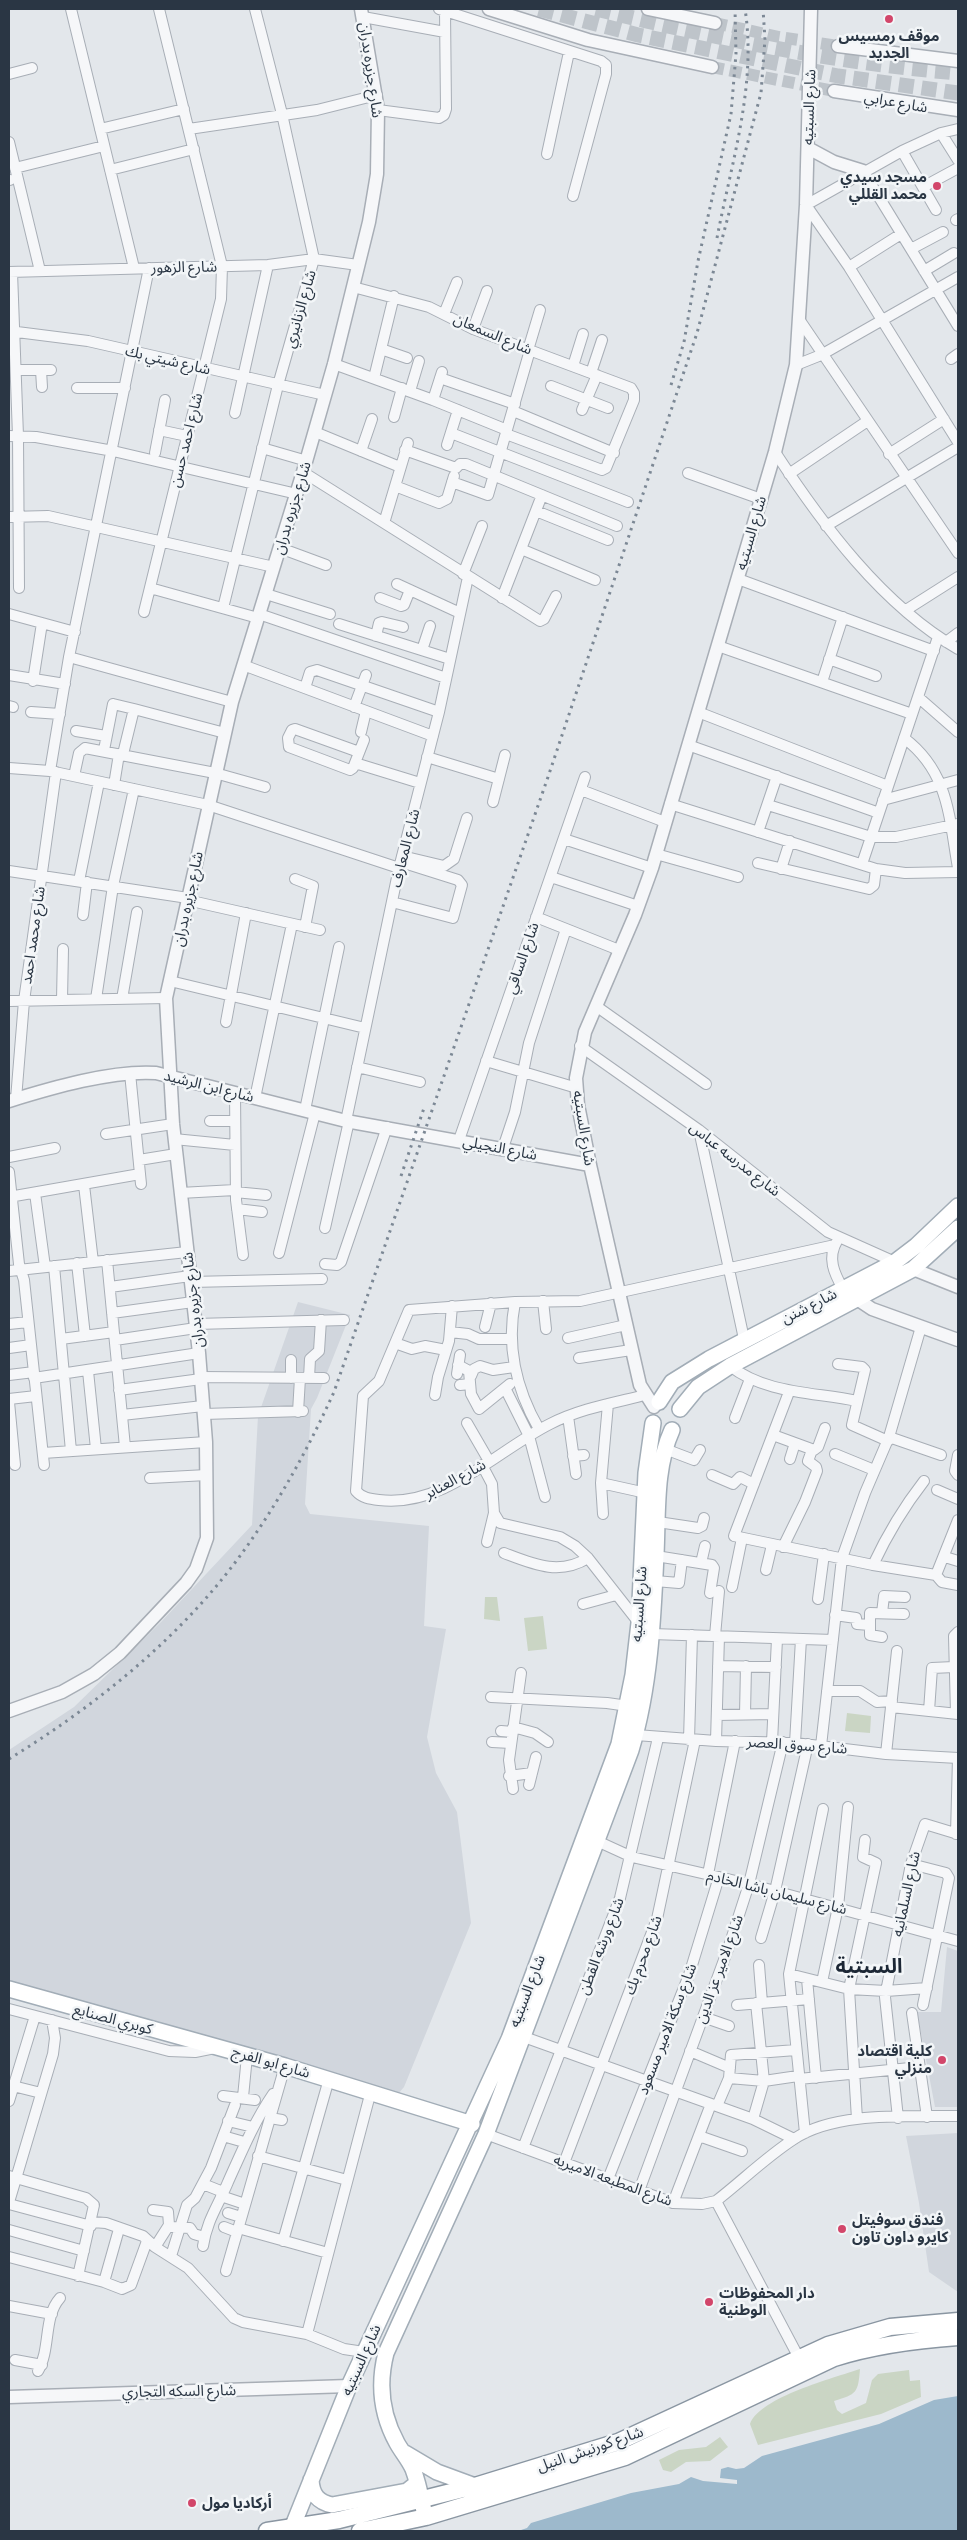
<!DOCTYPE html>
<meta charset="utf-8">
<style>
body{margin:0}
#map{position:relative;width:967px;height:2540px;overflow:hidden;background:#e3e7eb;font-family:Barlow,sans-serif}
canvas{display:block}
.frame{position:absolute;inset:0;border:10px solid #2a3644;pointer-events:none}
</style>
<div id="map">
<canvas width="967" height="2540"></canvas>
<div class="frame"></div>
</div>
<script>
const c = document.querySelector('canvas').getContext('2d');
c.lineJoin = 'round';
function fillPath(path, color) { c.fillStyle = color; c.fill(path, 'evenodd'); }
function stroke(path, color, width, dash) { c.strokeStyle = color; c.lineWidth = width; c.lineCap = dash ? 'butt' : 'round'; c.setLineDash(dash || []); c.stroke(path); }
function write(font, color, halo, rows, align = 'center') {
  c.font = font + ' Barlow,"Noto Sans Arabic",sans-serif'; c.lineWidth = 5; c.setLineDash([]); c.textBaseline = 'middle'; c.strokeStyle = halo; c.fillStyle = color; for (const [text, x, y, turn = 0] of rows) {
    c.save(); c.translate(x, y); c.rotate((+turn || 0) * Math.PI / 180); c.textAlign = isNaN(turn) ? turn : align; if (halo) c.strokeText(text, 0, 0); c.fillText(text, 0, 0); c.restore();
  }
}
fillPath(new Path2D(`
 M298,1302L350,1315L317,1398L311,1409L305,1504L310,1514L429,1526L424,1626L446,1629L427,1737L436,1773L457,1812L471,1923L404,2087L398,2094L9,1994V1750L74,1707L161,1622L252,1525L258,1416Z
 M947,1947L958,1951V2107H935L917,2012H941Z
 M958,2133V2292L929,2272L919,2203L906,2136Z`), '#d1d6dd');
fillPath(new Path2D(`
 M485,1597H497L500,1621L484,1619Z
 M543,1616L547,1649L528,1651L524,1618Z
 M847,1713L871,1716L870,1733L845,1731Z
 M860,2369C858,2393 857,2394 834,2401L837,2410L842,2414L866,2403L872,2380L878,2374L909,2370L910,2381L920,2380L921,2397L881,2414L758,2445L750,2424C760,2397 834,2378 860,2369Z
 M720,2437L728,2447L710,2461L686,2462L671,2472L663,2470L659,2460L679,2450L706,2447Z`), '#cad5c4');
fillPath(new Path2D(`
 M958,2396V2531H518L527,2528L531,2523L631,2493L679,2484L691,2477L703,2481L737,2484V2480L720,2478L721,2469L728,2467L736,2469L744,2468L762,2456L879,2424L934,2400Z`), '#9db9cc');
stroke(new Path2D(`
 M715,23L779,37L838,46
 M712,67L834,91`), '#bec4ca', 12, [12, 6]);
stroke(new Path2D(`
 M539,9L638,35L838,76L958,93
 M596,9C715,38 836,63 958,73`), '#bec4ca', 15, [15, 8]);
const minor = new Path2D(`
 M71,9L134,268
 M439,9L601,61L606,65V74L573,196
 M363,17L445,32
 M9,74L32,68
 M378,110L439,118L444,115L446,109L445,11
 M100,129L184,109
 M189,129L317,110L377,95
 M958,129L941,133L902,151L806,205L849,267L958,442
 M941,133L958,160
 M9,142L40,271
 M902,151L936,210
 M547,154L569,52
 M15,168L104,146
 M110,170L194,149
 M863,171L958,326
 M9,180H10
 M923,187L958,168
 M956,220L958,219
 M911,249L943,232
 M849,267L901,234
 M924,271L954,253
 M9,272L268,265L314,259L358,265
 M12,272L18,436L19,588
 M353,287L429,307L473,329L631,388L634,393V400L606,468L602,470L506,434
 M444,314L457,282
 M799,319L958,553
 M473,329L487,291
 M9,331L88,341L325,395
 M381,349L407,358
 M528,350L540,310
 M951,359L958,354
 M334,364L433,400L507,430
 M796,365L821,355L958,277
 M573,366L583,334
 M16,370H51
 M41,370L42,387
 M591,373L602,340
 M374,378L394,296
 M440,378L515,404
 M551,386L608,408
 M77,388H125
 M410,391L419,361
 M433,400L442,372
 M582,410L597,375
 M513,411L614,453
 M235,413L268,265
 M394,417L402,388
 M159,430L187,436
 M315,432L400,467
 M451,433L628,502
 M9,436L36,437L113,451L297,494
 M447,445L458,410
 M262,448L307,461
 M405,450L456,468
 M361,451L372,419
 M775,452C822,524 882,605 958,649
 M155,453L165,400
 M889,454L944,419
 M456,468L460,464H466L617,526
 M303,472L540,621L544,619L556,596
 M688,473L761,499
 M789,474L866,422
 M452,482L488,495L530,350
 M395,486L439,503L447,499L454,476
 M536,511L608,540
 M9,517L48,516L274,567
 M384,523L408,443
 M826,526L958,447
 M280,548L326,565
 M521,549L595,580
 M463,574L482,526
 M738,579L934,651
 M397,584L460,613
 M150,588L258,618
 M266,594L330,614
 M380,598L401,606L404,605L410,590
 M502,598L542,495
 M223,608L278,385L314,259L282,114L255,9
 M906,610L958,577
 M144,612L221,299L222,266L159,9
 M9,614L75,632
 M259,614L446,678
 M339,624L450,659
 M376,636L379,623L382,622L403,627
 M946,642L958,633
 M718,646L912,714
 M422,650L430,626
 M69,657L232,702
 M829,659L876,676
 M243,665L433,736
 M9,675L65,684
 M33,681L42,623
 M822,682L843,617
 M305,688L310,672L317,670L439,712
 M918,697L958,732
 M9,706L13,707
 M354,707L366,675
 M31,712L60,714
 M698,712L888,786
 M76,731L106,736
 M361,732L366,711
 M904,738C949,772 949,817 958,868
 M688,745L879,813
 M104,750L113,704L134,709
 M359,752L295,729L292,730L288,738L289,747L350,770L353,768L364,740
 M123,754L134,709L225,733
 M427,757L499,779
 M355,763L420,783
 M9,768L50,771L208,805L399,868
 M50,771L69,657L149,268
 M74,776L79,753L85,748L215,773L265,787
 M114,785L119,754
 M581,790L665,822
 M883,800L958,780
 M493,802L505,755
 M670,804L876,869L905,873L958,872
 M768,805L871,837H896L958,824
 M758,832L777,776
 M564,839L652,868
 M656,854L738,877
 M402,856L444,866L454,859L467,818
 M758,863L869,889L874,885L876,869
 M862,864L938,637
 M781,869L790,841
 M9,871L188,898
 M551,877L638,906
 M295,879L313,886L305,927
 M79,881L99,782
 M187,900L320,930
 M392,902L453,918L462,885L458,880L401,862
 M83,915L87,882
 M536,917L619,950
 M170,981L365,1028
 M96,999L113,886L134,789
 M122,999L137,912
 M62,1000L63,949
 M9,1001L166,998
 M596,1006L706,1084
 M226,1022L246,913
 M580,1046L699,1130L828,1232L895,1262
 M486,1061L577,1088
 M357,1067L420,1082
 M130,1073L141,1184
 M235,1093L236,1200L243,1255
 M255,1098L292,924
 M16,1099L24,1001L56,772
 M305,1110L339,947
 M210,1121H235
 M346,1121L399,868L439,712L468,577
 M699,1130L744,1339
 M106,1134L173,1124
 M174,1139L235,1145
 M459,1140L585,777
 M503,1148L515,1112L529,1043L566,929
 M9,1157L55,1148
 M139,1160L176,1154
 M9,1172L19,1264L24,1280L44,1465
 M84,1185L93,1262
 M235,1192L266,1195
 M35,1193L45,1267
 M180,1193L235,1190
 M9,1197L140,1174
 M237,1209L262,1212
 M325,1228L349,1121
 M837,1241C827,1258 834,1273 843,1289
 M279,1253L315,1113
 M107,1260L125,1447
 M77,1263L85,1336
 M325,1264L337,1265L341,1262L387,1127
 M54,1266L71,1451
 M9,1271L187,1252
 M191,1282L322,1279
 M110,1287L190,1276
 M543,1301L546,1329
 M515,1302C506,1348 516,1389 539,1429
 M112,1313L193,1302
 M9,1324L28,1322
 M196,1324L344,1320
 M485,1327L491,1303
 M450,1332L468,1334L479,1339H510
 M568,1338L626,1325
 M61,1339L114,1332
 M115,1340L196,1328
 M395,1343L412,1349L425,1346L446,1350
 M9,1348L31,1345
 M579,1358L631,1350
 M291,1360V1378
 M838,1364L862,1367L865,1370L852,1425L888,1441
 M458,1365L469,1371L471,1394L479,1409L510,1384
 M730,1366C766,1394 814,1392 857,1401
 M88,1371L96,1449
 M457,1374L460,1355
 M9,1375L34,1372
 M471,1376L474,1369L480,1366L493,1370L514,1367
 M201,1377L324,1378
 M34,1378L199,1353
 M309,1378L310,1359L319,1351L321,1320
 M460,1385L470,1384
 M505,1388L529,1436L545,1497
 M119,1390L201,1379
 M789,1392L734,1536L873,1565L936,1575L958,1520
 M435,1395L438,1377L449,1341L452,1306
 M645,1395C613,1403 579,1409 550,1424C496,1451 444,1508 379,1500C370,1499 362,1498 356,1491L363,1396L379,1381L409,1310L515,1302L580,1301L835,1245
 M9,1399L36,1396
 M9,1402L15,1465
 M298,1412L300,1378
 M204,1414L303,1411
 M122,1415L203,1406
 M568,1416L576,1474
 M735,1418L750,1379
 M467,1423L489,1461
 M773,1435L814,1450L818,1447L825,1428
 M889,1437L941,1455
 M665,1449L694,1460L700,1450
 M43,1453L206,1442
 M835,1454L874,1470
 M958,1455L955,1471L958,1475
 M573,1456L584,1455
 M790,1459L795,1443
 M482,1465L492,1484L494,1513L500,1523L560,1537L575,1546L588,1558L639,1623
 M712,1475L733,1484L740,1477L754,1484
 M150,1478L207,1475
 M601,1483L646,1493
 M937,1490L958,1499
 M603,1514L601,1483L608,1404
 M658,1522L698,1528L702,1526L704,1518
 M487,1542L494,1513
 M783,1547L805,1502L817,1471L816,1467L808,1461L812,1450
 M504,1553C533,1564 559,1576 588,1558
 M656,1556L712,1565L714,1568L710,1593
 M945,1557L958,1561
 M701,1563L705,1546
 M873,1565C887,1535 903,1508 924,1481
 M766,1570L772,1545
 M936,1575L942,1582L958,1585
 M655,1581L679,1583L682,1560
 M732,1587L742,1538
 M818,1599L824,1554
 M583,1604L616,1595
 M882,1613L884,1596L905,1597
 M835,1615L856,1618L857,1624L870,1625
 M652,1634L833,1640
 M715,1636L719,1591
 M882,1637L870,1635V1613L904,1614
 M718,1666L776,1667
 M827,1691H860L877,1702L892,1701
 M491,1697L607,1703L628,1706
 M891,1707L958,1714
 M929,1711L932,1668L954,1667
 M956,1713L954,1636L958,1632
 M745,1714L746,1666
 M717,1715L773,1714
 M513,1727L535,1733L548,1742
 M501,1731L513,1732
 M636,1735L716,1741L795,1743L886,1754L958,1758
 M689,1740L692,1635
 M716,1741L719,1636
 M492,1742L511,1743
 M772,1742L777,1639
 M795,1743L801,1639
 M821,1746L842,1558L865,1493L889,1437L921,1327
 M886,1754L897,1651
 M509,1776L532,1773
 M529,1785L536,1757
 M513,1789L509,1760L521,1673
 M956,1834L958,1758
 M597,1841L632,1857L749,1884L958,1941
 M911,1864L946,1873L949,1878L923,2005
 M708,1874L735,1741
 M761,1938L775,1891L808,1744
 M759,1965L762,2003
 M789,1974L849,1989L886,1991L927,1988
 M807,1979L816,2078
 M822,1982L838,1907L848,1807
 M737,2005L809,1999
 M9,2009L169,2051L195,2052L215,2048
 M912,2013L927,2117
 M703,2017L729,2026
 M524,2037L753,2119L794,2139
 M690,2051L730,2068
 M729,2078L764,2081L798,2076
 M799,2079L920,2067
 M9,2085L41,2093
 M223,2096L255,2100
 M243,2097L247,2056
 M9,2101L35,2016
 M717,2106L729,2078L731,2055L796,2050
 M270,2118L282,2120
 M898,2118L885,1997L911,1864L925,1824L958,1834
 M753,2119L764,2081L756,2003
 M857,2119L849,1989L876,1863L863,1857L865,1840
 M228,2121L253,2127
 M805,2133L789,1974L823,1809
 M486,2134L673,2203L702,2204L716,2201C742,2181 766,2157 794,2139C836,2111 909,2117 958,2116
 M223,2136L244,2142
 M699,2136L742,2151
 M523,2148L620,1898L658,1738
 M258,2156L347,2180
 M564,2163L657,1919L695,1740
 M9,2176L86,2198L94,2205L78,2276
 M608,2179L689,1975L719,1877
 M203,2184L223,2192
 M639,2191L728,1949L749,1884L783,1742
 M221,2196L245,2204
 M716,2201L799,2358
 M9,2202L53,2054L55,2038L52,2020
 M673,2203L711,2104
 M9,2204L91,2226
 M153,2210L168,2212L169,2225L172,2227L190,2228L194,2234L204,2237
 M228,2213L241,2217
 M92,2222L106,2223L143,2236L155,2247L188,2268L234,2318L243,2322L307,2334L344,2349L364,2352
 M224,2227L237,2232
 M238,2228L328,2253
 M9,2230L84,2251
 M283,2241L329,2079
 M203,2246C207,2220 218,2206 228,2182C242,2151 254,2122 273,2094
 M155,2247L169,2225
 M171,2256L187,2205L195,2198L211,2168L235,2105
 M9,2257L104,2282L122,2289L131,2285L147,2241
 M226,2271L285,2066
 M104,2282L119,2229
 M9,2306L52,2314
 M307,2334L371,2091
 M15,2360L42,2365
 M38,2371C51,2349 43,2317 60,2298`);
const tertiary = new Path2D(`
 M489,9L588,40L712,67
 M648,9L715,23
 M838,46L958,61
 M834,91L958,110
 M808,148L834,162L863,171
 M9,1101C51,1088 112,1070 156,1073L346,1121L590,1165
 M913,1269L958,1287
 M851,1295L872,1309L958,1340
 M654,1407L640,1385L590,1165L578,1105L576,1078L585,1032L635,915L652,868L775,452L796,365L806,205L811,9
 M9,1711L62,1692L94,1674L120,1653L186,1583L196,1569L207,1538L206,1442L199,1353L173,1124L166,998L232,702L303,472L334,364L369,222L377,174L378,110L361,9
 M9,2397L349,2386`);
const primary = new Path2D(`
 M659,1402L672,1382L709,1359L895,1262L916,1246L958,1206
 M680,1409L698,1387L730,1366L913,1269L958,1228
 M9,1989L285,2066L472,2124
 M405,2453L437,2472L475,2486
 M311,2480C312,2495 318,2502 332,2505L407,2491L417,2483
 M424,2511C421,2497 418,2482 413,2469C409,2460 402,2452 397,2443C381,2414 378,2384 386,2353L486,2134L631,1750C650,1687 653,1620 656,1554C658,1513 655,1467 672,1430
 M292,2528L349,2386L509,2039L619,1744L633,1675L639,1623L646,1473L653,1423`);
const trunk = new Path2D(`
 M267,2531L339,2520L475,2486L618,2442L828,2345L890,2327L958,2321
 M360,2531L426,2517L625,2457L834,2358C875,2345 915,2340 958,2337`);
stroke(minor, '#a8aeb6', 12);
stroke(tertiary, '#a8aeb6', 15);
stroke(primary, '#a2adb7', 18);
stroke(trunk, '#8a96a2', 19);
stroke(minor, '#f6f7f9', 10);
stroke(tertiary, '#f6f7f9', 12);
stroke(primary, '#fff', 15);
stroke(trunk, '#fff', 16);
stroke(new Path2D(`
 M717,238C731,164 757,85 745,9
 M671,385L684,342L698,261L731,114L736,54L735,9
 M401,1176L424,1108
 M9,1759C98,1704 184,1635 245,1549C280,1500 309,1447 334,1392L548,777L697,333L761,93L765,39L763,9`), '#7c8895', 3, [2.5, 5]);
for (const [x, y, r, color] of [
 [889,19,5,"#d2466a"],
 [937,186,5,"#d2466a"],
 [942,2060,5,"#d2466a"],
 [842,2229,5,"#d2466a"],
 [709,2302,5,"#d2466a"],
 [192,2503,5,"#d2466a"]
]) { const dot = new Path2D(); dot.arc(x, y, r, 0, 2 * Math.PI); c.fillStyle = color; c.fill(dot); stroke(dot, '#f3f6f8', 2); }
write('bold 15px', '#2a3644', '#f3f6f8', [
 ["موقف رمسيس",889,36,"center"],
 ["الجديد",889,53,"center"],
 ["مسجد سيدي",927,177,"right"],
 ["محمد القللي",927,194,"right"],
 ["كلية اقتصاد",932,2051,"right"],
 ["منزلي",932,2068,"right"],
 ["فندق سوفيتل",852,2220],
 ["كايرو داون تاون",852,2237],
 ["دار المحفوظات",719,2293],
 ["الوطنية",719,2310],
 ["أركاديا مول",202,2503]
], 'left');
write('15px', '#2a3644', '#f3f6f8', [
 ["شارع جزيره بدران",371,70,82],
 ["شارع عرابي",896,102,10],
 ["شارع السبتيه",809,107,-88],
 ["شارع الزهور",184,267,-1],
 ["شارع الزنانيري",300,309,-74],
 ["شارع السمعان",493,334,23],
 ["شارع شيتي بك",168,360,13],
 ["شارع احمد حسن",186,440,-76],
 ["شارع جزيره بدران",292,508,-73],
 ["شارع السبتيه",751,533,-74],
 ["شارع المعارف",405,848,-76],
 ["شارع جزيره بدران",188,899,-78],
 ["شارع محمد احمد",33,935,-82],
 ["شارع الساقي",522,958,-71],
 ["شارع ابن الرشيد",209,1086,14],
 ["شارع السبتيه",584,1128,81],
 ["شارع النجيلي",500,1148,11],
 ["شارع مدرسه عباس",735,1159,38],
 ["شارع جزيره بدران",193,1300,-97],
 ["شارع شنن",809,1306,-27],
 ["شارع العنابر",455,1479,-28],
 ["شارع السبتيه",639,1604,-86],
 ["شارع سوق العصر",797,1745,4],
 ["شارع سليمان باشا الخادم",777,1892,14],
 ["شارع السلمانيه",906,1894,-78],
 ["شارع ورشه القطن",601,1946,-69],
 ["شارع محرم بك",643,1955,-70],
 ["شارع الامير عز الدين",719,1969,-70],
 ["شارع السبتيه",527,1991,-69],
 ["كوبري الصنايع",113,2019,15],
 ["شارع سكة الامير مسعود",667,2029,-69],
 ["شارع ابو الفرج",271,2062,16],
 ["شارع المطبعه الاميريه",613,2180,20],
 ["شارع السبتيه",361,2360,-66],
 ["شارع السكه التجاري",179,2391,-1],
 ["شارع كورنيش النيل",590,2449,-19]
]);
write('bold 20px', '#1c2735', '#f3f6f8', [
 ["السبتية",869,1966]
]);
</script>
